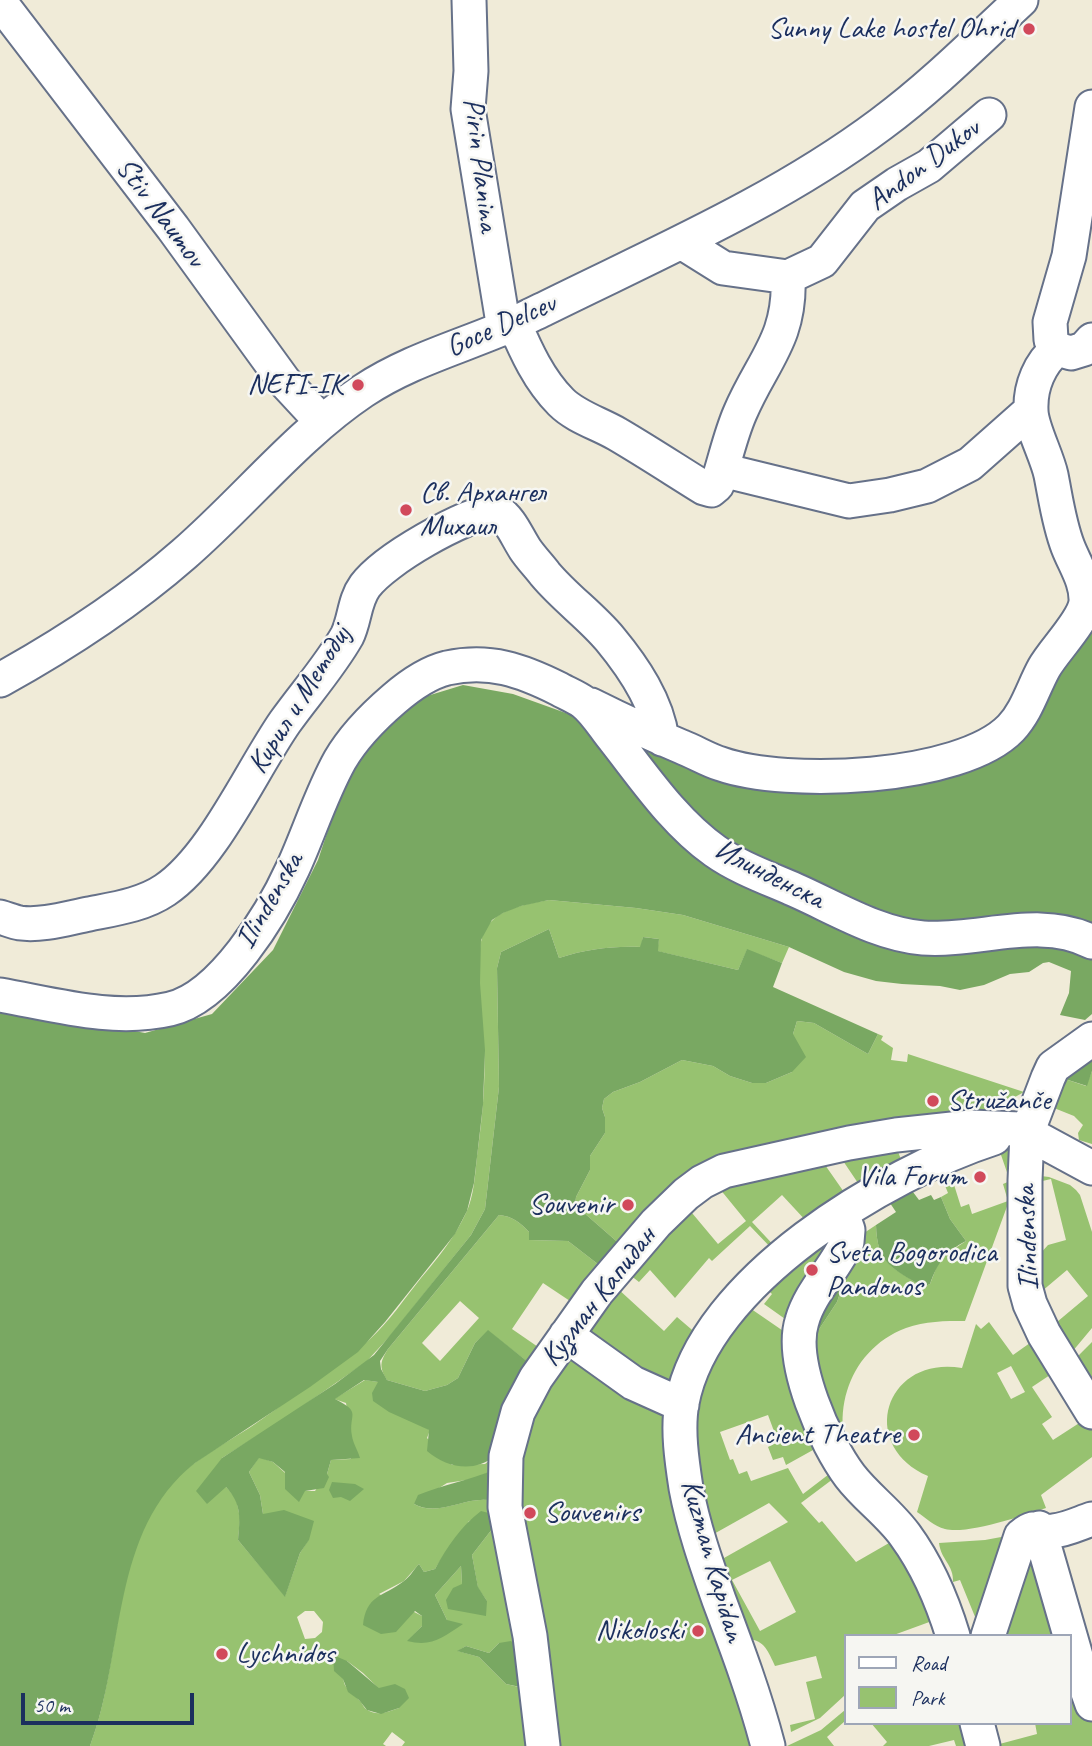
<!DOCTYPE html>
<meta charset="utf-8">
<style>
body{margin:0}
#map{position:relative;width:1092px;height:1746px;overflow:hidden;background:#f0ebd8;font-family:Caveat,sans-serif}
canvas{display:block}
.legend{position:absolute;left:844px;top:1634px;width:228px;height:91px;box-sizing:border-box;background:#f6f6f2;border:2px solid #9ea6b7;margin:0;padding:9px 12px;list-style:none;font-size:21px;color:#1b2f5e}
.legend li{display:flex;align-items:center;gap:14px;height:35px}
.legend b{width:35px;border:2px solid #9ea6b7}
.scale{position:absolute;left:21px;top:1693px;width:173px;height:32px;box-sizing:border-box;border:4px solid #1b2f5e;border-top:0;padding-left:9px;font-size:21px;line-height:24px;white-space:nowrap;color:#1b2f5e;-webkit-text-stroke:5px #f6f6f2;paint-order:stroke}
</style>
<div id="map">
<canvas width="1092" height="1746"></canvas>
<ul class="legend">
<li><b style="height:9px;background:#fff"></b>Road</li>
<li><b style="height:19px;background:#97c270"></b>Park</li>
</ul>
<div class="scale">50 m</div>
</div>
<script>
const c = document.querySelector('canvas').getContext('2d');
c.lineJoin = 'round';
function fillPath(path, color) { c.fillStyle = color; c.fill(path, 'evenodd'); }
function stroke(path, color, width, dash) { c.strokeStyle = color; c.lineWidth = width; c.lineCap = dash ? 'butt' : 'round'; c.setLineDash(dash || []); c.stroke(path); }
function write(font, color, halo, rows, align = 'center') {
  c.font = font + ' Caveat,sans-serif'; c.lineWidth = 5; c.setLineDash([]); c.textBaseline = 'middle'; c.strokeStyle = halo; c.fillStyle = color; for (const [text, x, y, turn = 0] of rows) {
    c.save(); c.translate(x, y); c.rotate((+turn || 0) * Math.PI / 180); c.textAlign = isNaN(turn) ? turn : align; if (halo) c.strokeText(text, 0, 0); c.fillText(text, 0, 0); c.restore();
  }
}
fillPath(new Path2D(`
 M549,900L636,908L683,915L789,947L782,963L747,950L738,970L657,951L659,939L643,937L641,947C611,946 587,949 559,958L549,929L501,952L497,968L499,1087L485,1209L471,1235L391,1335L366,1362L284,1419L222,1458L226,1487L236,1498L240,1518L238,1540L285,1596L300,1553L309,1539L263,1514L260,1495L249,1472L259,1457L273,1462L305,1491H315L327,1474L331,1460L351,1459V1434L346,1403L334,1399L365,1380L378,1382L413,1421L430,1430L427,1438L452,1465L485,1464L495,1456L494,1470L473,1479L447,1483L414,1504C438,1518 468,1494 494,1501L496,1515L469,1521C458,1539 446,1550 435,1569L424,1572L419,1564L404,1581L379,1594L422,1616V1626L408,1641L447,1620L435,1595L461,1566L462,1584L487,1601L478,1588L472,1555L496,1524L533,1746H402L405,1742L392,1732L383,1744L386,1746H90C121,1665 111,1567 163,1494C185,1463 224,1445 255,1424C280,1407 303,1388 327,1371C341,1360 357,1351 370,1339C389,1322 405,1298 421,1278C438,1258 455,1237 466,1213C474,1196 475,1175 477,1156C482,1120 486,1083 484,1046C483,1021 473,950 485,930C497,908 527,904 549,900ZM305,1611H314L323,1622L322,1632L315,1638L305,1639L297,1617ZM499,1643L519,1687L506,1684L479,1657L458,1651L466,1646L489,1653ZM347,1661L363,1673L399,1708C388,1712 377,1717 366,1709C363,1707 362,1702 359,1700C342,1683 341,1686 347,1661Z
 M797,1021L814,1023L868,1054L878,1034L883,1036L881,1040L893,1048L891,1060L907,1062L908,1054L1024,1092L981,1116L770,1148L622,1246L575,1205L576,1197L590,1170V1156L605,1133V1117L602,1108L604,1099L613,1092L640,1082L682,1060L713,1066L730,1076L752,1083H766L792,1072L793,1034Z
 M1092,1071V1144L1079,1140L1078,1133L1083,1125L1074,1116L1054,1108L1065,1079L1086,1086Z
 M893,1138L903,1165L848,1199L789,1242L808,1223L782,1195L752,1222L779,1251L740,1287L775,1252L750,1226L712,1261L709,1258L675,1298L650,1270L639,1282L630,1275L617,1288L664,1331L677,1317L698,1335L712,1318L691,1354L676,1395L634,1374L582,1338C614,1292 646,1246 687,1207L718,1244L746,1221L715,1183L752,1171ZM837,1152L860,1186L846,1195L823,1162Z
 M1001,1143L1007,1144L1013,1150L1016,1174L1009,1201L965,1321C945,1321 925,1321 906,1328C845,1351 826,1423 858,1477L833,1439L822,1414L814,1386L810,1360V1343L837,1302L843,1284L834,1282L861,1235L876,1225C877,1265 893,1267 923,1287L930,1284L940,1258L966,1241L950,1219L941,1197L948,1193L940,1173L910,1188L905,1186L954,1162L956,1170L950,1172L961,1207L969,1204L972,1214L1008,1201L1003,1184L1010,1181L1000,1152L991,1154L988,1146Z
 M1033,1175L1049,1177L1070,1185L1076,1190L1080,1195L1092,1232V1328L1072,1352L1051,1327L1088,1296L1067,1270L1035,1297L1039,1255L1048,1245L1066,1240L1051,1179L1034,1183Z
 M499,1215C512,1216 521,1223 529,1232V1240L568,1241L603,1268L533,1366L488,1331L475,1343L458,1378L447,1385L425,1391L387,1380C379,1367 380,1362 388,1349ZM543,1283L573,1303L541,1349L512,1329ZM460,1301L479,1318L440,1361L422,1343Z
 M839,1233L795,1326L764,1304L772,1294L765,1287L779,1283Z
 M744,1304L792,1337L806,1402L822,1445L786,1465L783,1457L773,1460L768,1447L778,1442L768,1415L720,1432L730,1460L733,1459L739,1474L747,1471L751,1481L788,1468L803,1494L837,1468L841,1473L801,1503L819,1523L822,1521L856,1562L896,1539L854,1495L856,1492L900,1537L918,1565L943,1617L891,1636H845V1695L820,1718L791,1732L790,1725L815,1719L806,1682L822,1678L816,1656L775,1666C768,1651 763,1637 744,1640C721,1575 697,1519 690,1450C688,1432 685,1414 690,1396C699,1361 723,1332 744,1304ZM769,1503L788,1522L724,1558L712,1535ZM770,1561L796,1612L760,1631L732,1580Z
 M989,1322L1013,1355L1037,1338L1056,1371L1032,1387L1052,1417L1042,1424L1053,1440L1087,1418L1092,1425V1457L1041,1495L1046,1508C1025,1515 967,1535 945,1529C934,1526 926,1518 917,1512L928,1476C857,1445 885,1355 962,1368L976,1324L981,1329ZM1011,1366L1025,1392L1011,1399L997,1373Z
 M1092,1342V1396L1077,1357Z
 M567,1350L675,1406L756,1746H552L514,1463L519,1445Z
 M1012,1535L982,1636H965L980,1629L960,1580L953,1582C954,1565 941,1560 939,1543L985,1540Z
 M1025,1543L1061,1636H996Z
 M1069,1662L1092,1716V1746H992L1037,1734L1035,1723H1069Z
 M845,1710V1721L827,1737L834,1746H787L821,1730Z
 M871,1723H968L974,1746H956L954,1740L929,1746H883L887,1742Z`), '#97c270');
fillPath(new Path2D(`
 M1092,585V1014L1085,1020L1060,1015L1069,993L1071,971L1049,962L1043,963L1029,972L1010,974L984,985L960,990L940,986L902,984L876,981L844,972L789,947L683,915L636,908L549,900L521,906L503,913L492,920L481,940L480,983L485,1050L483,1105L474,1183L467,1211L455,1234L385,1322L358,1352L310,1387L195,1463C109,1531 126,1653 90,1746H0V1012L45,1014L145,1033L212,1014L273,950L318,860L348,770L374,741L414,700L463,685L513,694L577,717L760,772L979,749Z
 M549,929L559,958C587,949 611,946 640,947L643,937L659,939L658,951L738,970L747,949L782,963L773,987L878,1034L868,1054L814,1023L797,1021L793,1034L806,1057L792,1072L766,1083H752L730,1076L713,1066L682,1060L640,1082L613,1092L604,1099L602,1108L605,1117V1133L590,1156V1170L576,1197L575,1205L622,1246L603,1268L568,1241L529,1240V1232C521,1223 512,1216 499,1215L388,1349L380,1361L381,1369L387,1380L425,1391L447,1385L458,1378L475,1343L488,1330L533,1366L495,1456C474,1473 447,1468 427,1451L429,1430L389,1412L373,1401L372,1393L378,1382L364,1380L335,1399C363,1413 348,1414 352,1436C353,1443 358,1451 360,1458L331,1460L327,1474L329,1477L324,1488L305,1491L299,1502L285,1489V1472L273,1462L259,1458L249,1472L260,1495L263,1514L284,1510L314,1521L309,1540L300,1553L285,1597L238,1540C240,1519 242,1504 226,1487L207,1504L196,1491L222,1458L335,1384L374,1355L471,1235L485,1209L499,1087L497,968L501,952Z
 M1092,1039V1071L1087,1086L1065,1079Z
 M910,1188L919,1200L931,1195L934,1200L941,1197L950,1219L966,1241C945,1252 938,1262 930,1284L923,1287C893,1268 877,1265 876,1225L896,1212L884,1194Z
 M834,1282L843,1284L837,1302L810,1343Z
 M494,1470V1501C468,1494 439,1518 414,1504L418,1495C443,1485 469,1480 494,1470Z
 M332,1482L355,1484L364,1489L350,1501L341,1497L333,1498L329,1490Z
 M481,1511L496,1515V1524L472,1555L478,1587L487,1601L486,1616L448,1609L446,1600L453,1588L462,1584L461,1566L435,1595L447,1620L463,1624C442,1638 432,1647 407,1641L422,1626V1616L415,1611L396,1632L381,1634L363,1625C366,1595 383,1597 404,1581C410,1577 414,1569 419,1564L424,1572L435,1569C447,1547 461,1526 481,1511Z
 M511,1641L522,1650L520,1687L506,1684L479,1657L457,1651L466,1646L489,1653L499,1643Z
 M333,1655L347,1661L379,1688L395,1684L405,1689L409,1698L399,1708L381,1714L367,1710L359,1700L348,1692L343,1679L334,1671Z`), '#79a862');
const minor = new Path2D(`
 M469,0L471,71L468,109L504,329
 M0,2L173,228L284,381L322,422
 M1092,107L1069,256L1050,322L1051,340L1057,349L1071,353L1084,349L1092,340
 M683,243L723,268L788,277L822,261L865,206L897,184L929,166L989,115
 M514,323C526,351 539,380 561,402C576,417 598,423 617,434C646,451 675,470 704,488L711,490L717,485C725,461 730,436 740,413C762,361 791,339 788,277
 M722,470L849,501L890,495L927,486L970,464L1031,410
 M0,680C65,644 128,603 184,554C245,501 296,436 363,391C405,363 453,349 499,330C514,324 529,316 544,309C659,252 778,201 881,124C931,87 976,42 1021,0
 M591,705C621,720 651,734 682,747C695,752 708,760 721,764C786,787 961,780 1011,728C1027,711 1033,688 1044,668C1054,650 1084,621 1086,602C1087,582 1075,565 1068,547C1059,524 1056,500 1051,475C1047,456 1031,427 1031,410C1030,386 1040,363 1057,349
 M0,917C7,919 14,922 20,923C42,926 68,918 89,914C114,909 143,905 165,890C213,858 251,771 285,722C305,694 330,666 347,636C355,620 354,601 365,586C385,559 463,515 496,510C511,520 516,535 525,549C531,558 539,566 545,574C565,598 591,616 610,639C634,668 657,702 662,739
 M0,995C56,1005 114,1022 170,1009C222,997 272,914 293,868C309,833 321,794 340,760C354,736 373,717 394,699C409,686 427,673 447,668C490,659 521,670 559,689C566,693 576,697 583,702C595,711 604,727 614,739C644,777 674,822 715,851C739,868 768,878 795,890C836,908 877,934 923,938C979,942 1040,915 1092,942
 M1092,1039L1053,1067L1048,1078L1027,1133L1025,1180V1286L1030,1304L1044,1334L1092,1412
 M842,1213L848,1230L847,1242C835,1269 810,1292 802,1321C789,1362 825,1443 850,1476C866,1497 889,1513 905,1535C927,1565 942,1600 953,1636
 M566,1335L633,1383L682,1405
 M1039,1528L1080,1670L1092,1704
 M988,1636L1021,1536C1037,1522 1038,1533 1053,1531C1066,1530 1080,1523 1092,1519
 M977,1723L983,1746
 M543,1746L530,1636L505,1507L506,1456L518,1412L536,1378L597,1292L656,1223L686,1194L702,1182L724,1171L849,1143L896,1135L971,1127L1020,1129L1092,1168
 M768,1746C755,1696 737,1648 719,1600C706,1563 693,1526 686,1488C682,1462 677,1429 682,1403C704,1281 886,1173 994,1138`);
stroke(minor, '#667189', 37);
stroke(minor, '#fff', 33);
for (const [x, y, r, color] of [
 [1029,29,7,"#d1495b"],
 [358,385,7,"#d1495b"],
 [406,510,7,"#d1495b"],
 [933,1101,7,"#d1495b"],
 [980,1177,7,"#d1495b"],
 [628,1205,7,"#d1495b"],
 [812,1270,7,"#d1495b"],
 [914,1435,7,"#d1495b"],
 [530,1513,7,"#d1495b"],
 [698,1631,7,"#d1495b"],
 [222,1654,7,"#d1495b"]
]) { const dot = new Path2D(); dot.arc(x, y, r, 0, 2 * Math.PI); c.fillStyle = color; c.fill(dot); stroke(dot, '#f6f6f2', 2.5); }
write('30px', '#1b2f5e', '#f6f6f2', [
 ["Sunny Lake hostel Ohrid",1015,29],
 ["NEFI-IK",344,385],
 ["Св. Архангел",420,493,"left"],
 ["Михаил",420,527,"left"],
 ["Stružanče",947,1101,"left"],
 ["Vila Forum",966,1177],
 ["Souvenir",614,1205],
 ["Sveta Bogorodica",826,1253,"left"],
 ["Pandonos",826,1287,"left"],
 ["Ancient Theatre",900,1435],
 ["Souvenirs",544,1513,"left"],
 ["Nikoloski",684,1631],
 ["Lychnidos",236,1654,"left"]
], 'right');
write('30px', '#1b2f5e', '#f6f6f2', [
 ["Pirin Planina",480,165,83],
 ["Andon Dukov",924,165,-37],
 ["Stiv Naumov",160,213,53],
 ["Goce Delcev",501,326,-24],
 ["Кирил и Методиј",300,700,-58],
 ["Илинденска",769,875,27],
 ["Ilindenska",270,901,-60],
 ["Ilindenska",1028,1238,-92],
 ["Кузман Капидан",599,1297,-52],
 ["Kuzman Kapidan",712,1561,74]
]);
</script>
